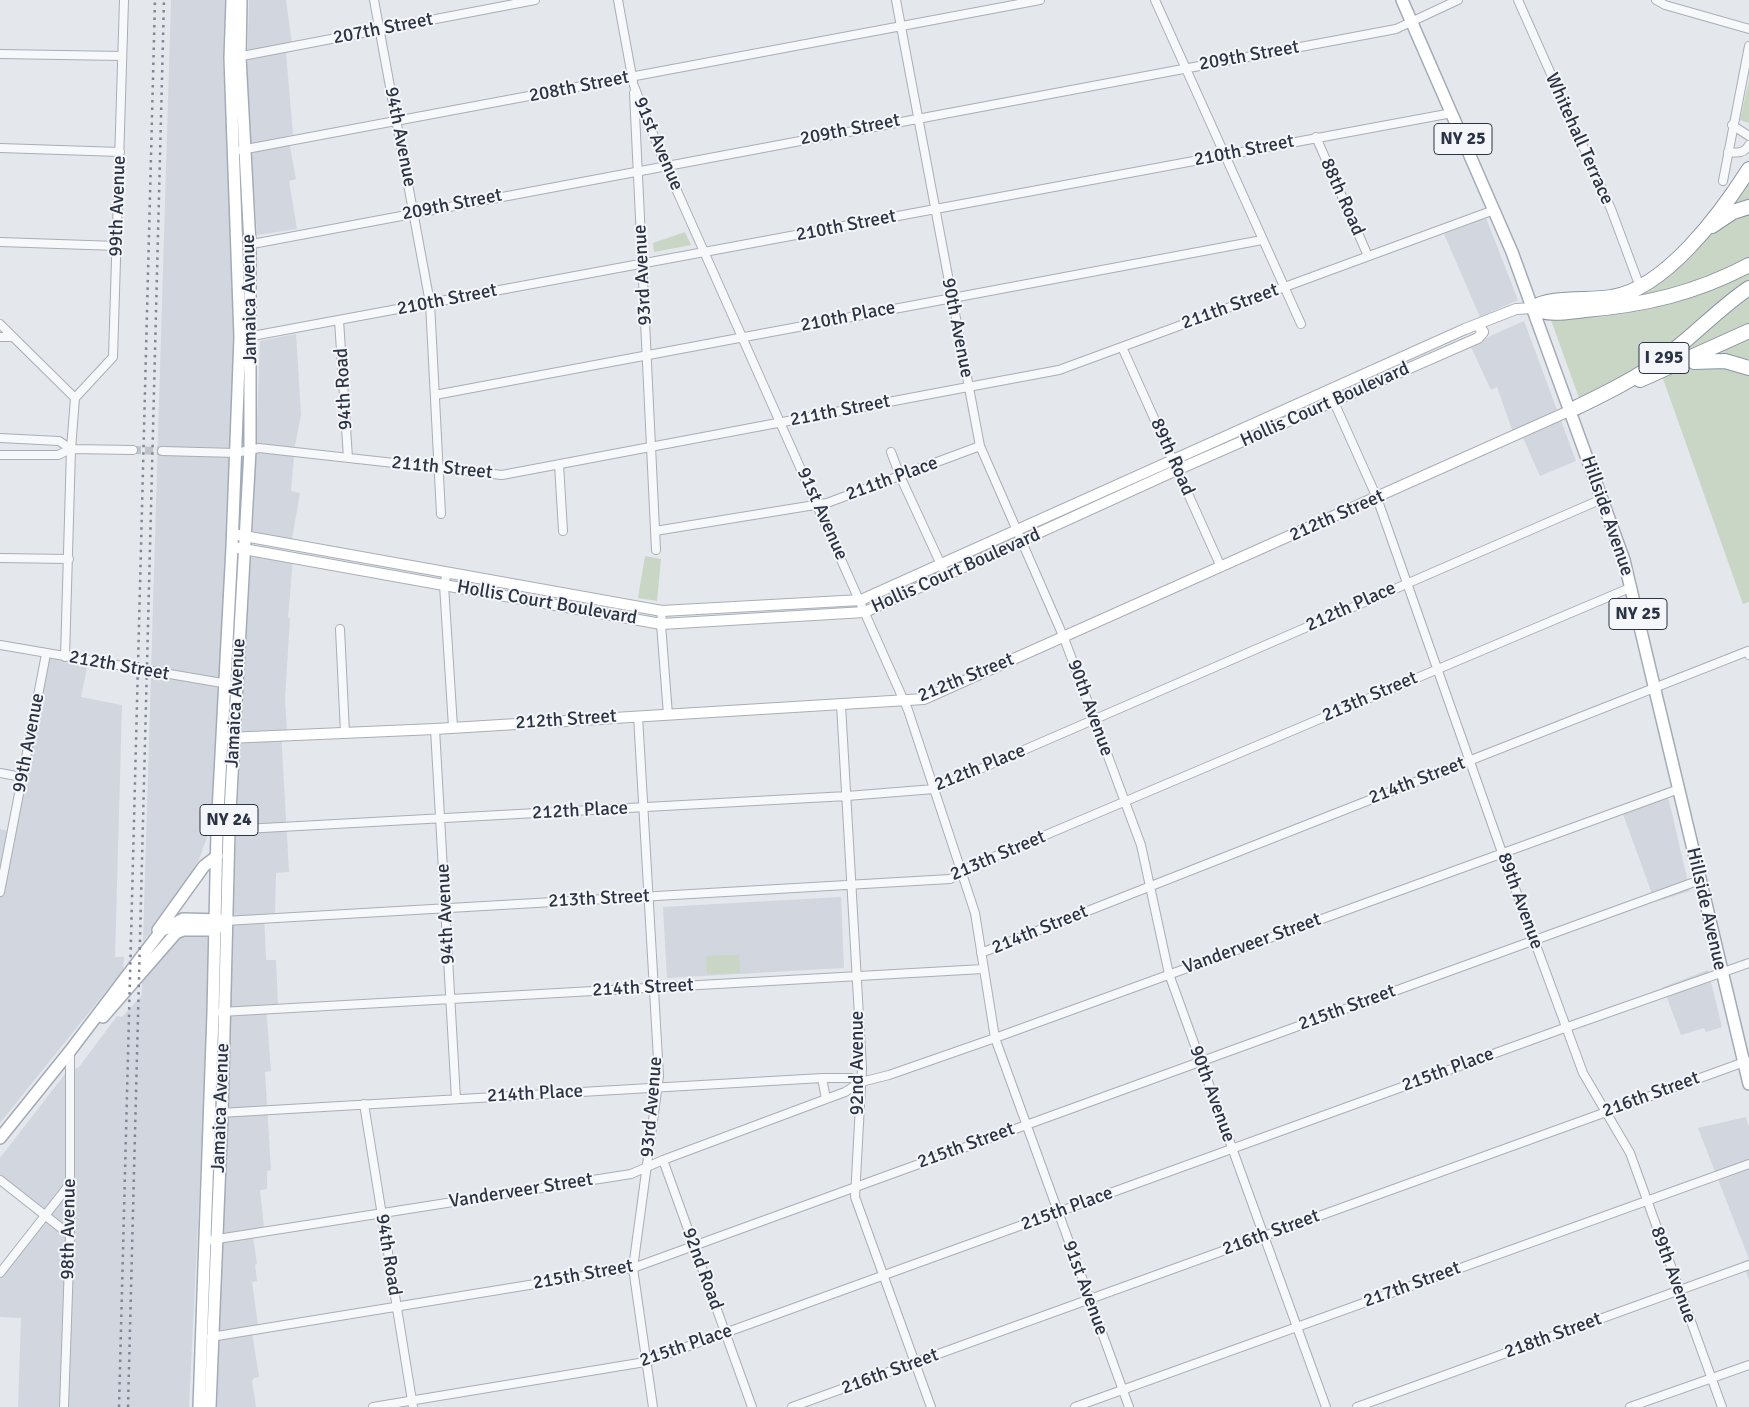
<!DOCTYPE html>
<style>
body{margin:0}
canvas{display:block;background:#e4e7ec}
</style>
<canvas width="1749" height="1407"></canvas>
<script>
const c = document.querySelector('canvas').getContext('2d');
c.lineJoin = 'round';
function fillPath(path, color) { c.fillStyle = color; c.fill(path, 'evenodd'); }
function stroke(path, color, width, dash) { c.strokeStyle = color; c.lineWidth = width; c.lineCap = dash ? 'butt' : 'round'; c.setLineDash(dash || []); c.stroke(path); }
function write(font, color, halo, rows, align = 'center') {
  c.font = font + ' Signika,sans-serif'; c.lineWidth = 4; c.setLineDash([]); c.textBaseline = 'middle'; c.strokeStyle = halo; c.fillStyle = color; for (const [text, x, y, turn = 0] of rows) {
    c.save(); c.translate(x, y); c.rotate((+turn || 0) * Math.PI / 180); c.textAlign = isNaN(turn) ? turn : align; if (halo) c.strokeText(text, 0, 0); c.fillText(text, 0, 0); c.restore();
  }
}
fillPath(new Path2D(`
 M171,0H225L223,61L234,305L233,422L213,811L209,832L200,857L187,881L143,942Z
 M249,0H286L293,51L286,53L293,135L288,136L296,179L289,181L297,229L257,235L247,76Z
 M1486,218L1518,300L1480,317L1444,234Z
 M1524,321L1576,461L1540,476L1523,438L1516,441L1497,387L1491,390L1470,345Z
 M296,334L301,415L295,445L291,491L300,493L292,539L253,532L260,341Z
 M251,554L293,559L288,618H290L285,699L287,731H281L289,872L276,873L275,913L264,914L266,960H276L278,1004L266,1005L271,1071L265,1072L271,1170L267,1171V1189L260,1190L264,1227L252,1230L257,1264L255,1265L257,1281L252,1282L258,1325L251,1326L259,1377L254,1378L252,1381L256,1407H217L236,835Z
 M43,655L88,663L81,697L122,705L115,957H124L123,970L0,1123V829L9,831Z
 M1666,788L1690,891L1655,902L1620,806Z
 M841,897L844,968L667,978L663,907Z
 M212,934L189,1407H18L21,1318L0,1317V1277L49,1215L0,1176V1158L65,1074L79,1067L117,1016L122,1017L142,995V981L183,935Z
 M1708,970L1722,1027L1706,1032L1704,1028L1681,1035L1663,987Z
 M1746,1117L1749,1127V1280L1742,1262L1749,1259L1698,1128Z`), '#d2d6de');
fillPath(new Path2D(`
 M1749,80V123L1740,120Z
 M1749,166V602L1743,604L1656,359L1579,398L1551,320L1636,294L1650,286Z
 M685,232L691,245L654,252L653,243Z
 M645,556L661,559L657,601L638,598Z
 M739,955L740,973L707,974L706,956Z`), '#c9d6c5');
stroke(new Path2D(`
 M133,450L162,451`), '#bfc3cb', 8, [8, 4]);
const minor = new Path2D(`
 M374,0L430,303L441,514
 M618,0L633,82
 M896,0L980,446L1064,638L1141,845L1169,974L1326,1407
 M1155,0L1301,324
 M1518,0L1611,209L1637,279
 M1656,0L1665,5L1749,29
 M0,54L122,56
 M237,57L535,0
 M634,86L665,164L908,710L975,913L995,1038L1129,1407
 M634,93L656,550
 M1732,125L1749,136
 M1316,137L1368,256
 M0,148L120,152
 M241,150L1040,0
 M1728,152C1737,153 1744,154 1749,145
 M1723,181L1749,46
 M0,242L117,246
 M247,245L1396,29L1458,0
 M339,320L348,458
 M0,324L75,398L71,449L65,657
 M0,337H13
 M247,337L1452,113
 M1122,347L1221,567
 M1329,391L1377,498L1505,861L1583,1073L1630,1153L1722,1407
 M435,395L1262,240
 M75,398L113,357L124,0
 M0,438L59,441L71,449
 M162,451L236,453L259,448L502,475L968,387L1059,370L1494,210
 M891,452L900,476L943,569
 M0,455H58L71,449L133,450
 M559,464L563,531
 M655,531L827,503L980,446
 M0,558L69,559
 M447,573L444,585L453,727
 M662,611L661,624L668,715
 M340,629L345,733
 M0,645L228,684
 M841,705L862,1068L855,1197L931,1407
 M638,716L659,1076L633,1268L653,1407
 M435,729L456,1099
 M0,773L22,777
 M226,830L847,796L934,789L1602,499
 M0,892L46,654
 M225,921L950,879L970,867L1632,587
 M981,953L1748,651L1749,655
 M221,1012L983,969
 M822,1078L826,1099
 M364,1104L413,1407
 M220,1113L822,1078H851L861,1082
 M663,1160L752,1407
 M0,1180L70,1235
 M205,1241L631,1174L663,1160L845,1092L861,1082L889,1075L995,1038L1679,789
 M0,1273L69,1185
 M211,1337L633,1268L1700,880
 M64,1407L70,1235V1051
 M373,1407L645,1362L1559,1030L1749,963
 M792,1407L1747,1061
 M1075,1407L1749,1164
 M1357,1407L1749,1265
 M1630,1407L1749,1365`);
const secondary = new Path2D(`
 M233,534L662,611L861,600L1465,329L1516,309L1533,308
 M238,548L661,624L865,612L1170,473L1478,338L1483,332L1478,325
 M227,738L435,729L924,699L1569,411`);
const primary = new Path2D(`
 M1402,0L1512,252L1624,560L1749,1084
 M158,930L204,866L217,856
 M103,1017L176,933L183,930H215L219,926
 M0,1138L70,1051L161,931L183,919L221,920
 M199,1407L213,1013L217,831L232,547L240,337L230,58L232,0
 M210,1407L222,1113L229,830L250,450V244L240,57L241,0`);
const motorway = new Path2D(`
 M1712,226L1733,212L1749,207
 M1533,308C1548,296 1591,301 1612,297C1666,288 1721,213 1749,169
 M1533,308C1549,316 1567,312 1585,310C1645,305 1696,293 1749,265
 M1694,362L1725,361L1749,368
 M1640,380L1749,331
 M1569,411C1602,395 1636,379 1666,356C1695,335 1719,308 1749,288`);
stroke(minor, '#a9aeb7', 10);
stroke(secondary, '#a9aeb7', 12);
stroke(primary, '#a3abb8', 14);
stroke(motorway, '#8b94a3', 16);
stroke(minor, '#f7f8fa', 8);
stroke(secondary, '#fff', 10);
stroke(primary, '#fff', 11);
stroke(motorway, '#fff', 14);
stroke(new Path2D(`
 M119,1407L155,0
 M128,1407L164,0`), '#7d8696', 2.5, [2.5, 5]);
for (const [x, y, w] of [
 [1463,139,58],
 [1664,358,50],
 [1638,614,58],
 [229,820,58]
]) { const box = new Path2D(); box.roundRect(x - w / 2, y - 15.5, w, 31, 4); c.fillStyle = '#f4f6f9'; c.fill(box); stroke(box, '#2b3445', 1); }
write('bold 18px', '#2b3445', null, [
 ["NY 25",1463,139],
 ["I 295",1664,358],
 ["NY 25",1638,614],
 ["NY 24",229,820]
]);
write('19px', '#2b3445', '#f4f6f9', [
 ["207th Street",383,29,-11],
 ["209th Street",1249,56,-10],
 ["208th Street",579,87,-11],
 ["209th Street",850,130,-11],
 ["94th Avenue",400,137,79],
 ["Whitehall Terrace",1579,139,66],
 ["91st Avenue",658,144,67],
 ["210th Street",1244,151,-11],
 ["88th Road",1342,197,66],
 ["209th Street",452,205,-11],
 ["99th Avenue",118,206,-88],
 ["210th Street",846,226,-11],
 ["93rd Avenue",643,275,-93],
 ["Jamaica Avenue",250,299,-91],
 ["210th Street",447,300,-11],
 ["211th Street",1230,307,-20],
 ["210th Place",848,317,-11],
 ["90th Avenue",957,328,79],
 ["94th Road",344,389,-93],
 ["Hollis Court Boulevard",1325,405,-24],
 ["211th Street",840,411,-11],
 ["89th Road",1172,457,66],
 ["211th Street",442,468,6],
 ["211th Place",892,479,-20],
 ["91st Avenue",822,514,66],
 ["212th Street",1337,516,-24],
 ["Hillside Avenue",1607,516,71],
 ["Hollis Court Boulevard",956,571,-24],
 ["Hollis Court Boulevard",547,603,10],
 ["212th Place",1351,607,-24],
 ["212th Street",119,666,10],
 ["212th Street",966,678,-22],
 ["213th Street",1370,697,-23],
 ["Jamaica Avenue",236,703,-87],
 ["90th Avenue",1090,708,70],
 ["212th Street",566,720,-4],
 ["99th Avenue",29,743,-79],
 ["212th Place",980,768,-22],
 ["214th Street",1417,781,-21],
 ["212th Place",580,811,-3],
 ["213th Street",998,856,-23],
 ["213th Street",599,899,-3],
 ["89th Avenue",1520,901,70],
 ["Hillside Avenue",1706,909,77],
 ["94th Avenue",446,914,-93],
 ["214th Street",1040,930,-22],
 ["Vanderveer Street",1252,944,-20],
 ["214th Street",643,988,-3],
 ["215th Street",1347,1008,-20],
 ["92nd Avenue",858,1063,-90],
 ["215th Place",1448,1070,-20],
 ["214th Place",535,1094,-3],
 ["90th Avenue",1212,1094,70],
 ["216th Street",1651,1095,-20],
 ["93rd Avenue",652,1107,-85],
 ["Jamaica Avenue",221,1108,-88],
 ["215th Street",966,1146,-20],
 ["Vanderveer Street",521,1191,-9],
 ["215th Place",1067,1209,-20],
 ["98th Avenue",69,1229,-89],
 ["216th Street",1271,1233,-20],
 ["94th Road",388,1255,81],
 ["92nd Road",702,1269,70],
 ["215th Street",583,1275,-10],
 ["89th Avenue",1673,1275,70],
 ["217th Street",1412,1285,-20],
 ["91st Avenue",1085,1288,70],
 ["218th Street",1553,1336,-20],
 ["215th Place",686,1346,-19],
 ["216th Street",890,1372,-20]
]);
</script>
